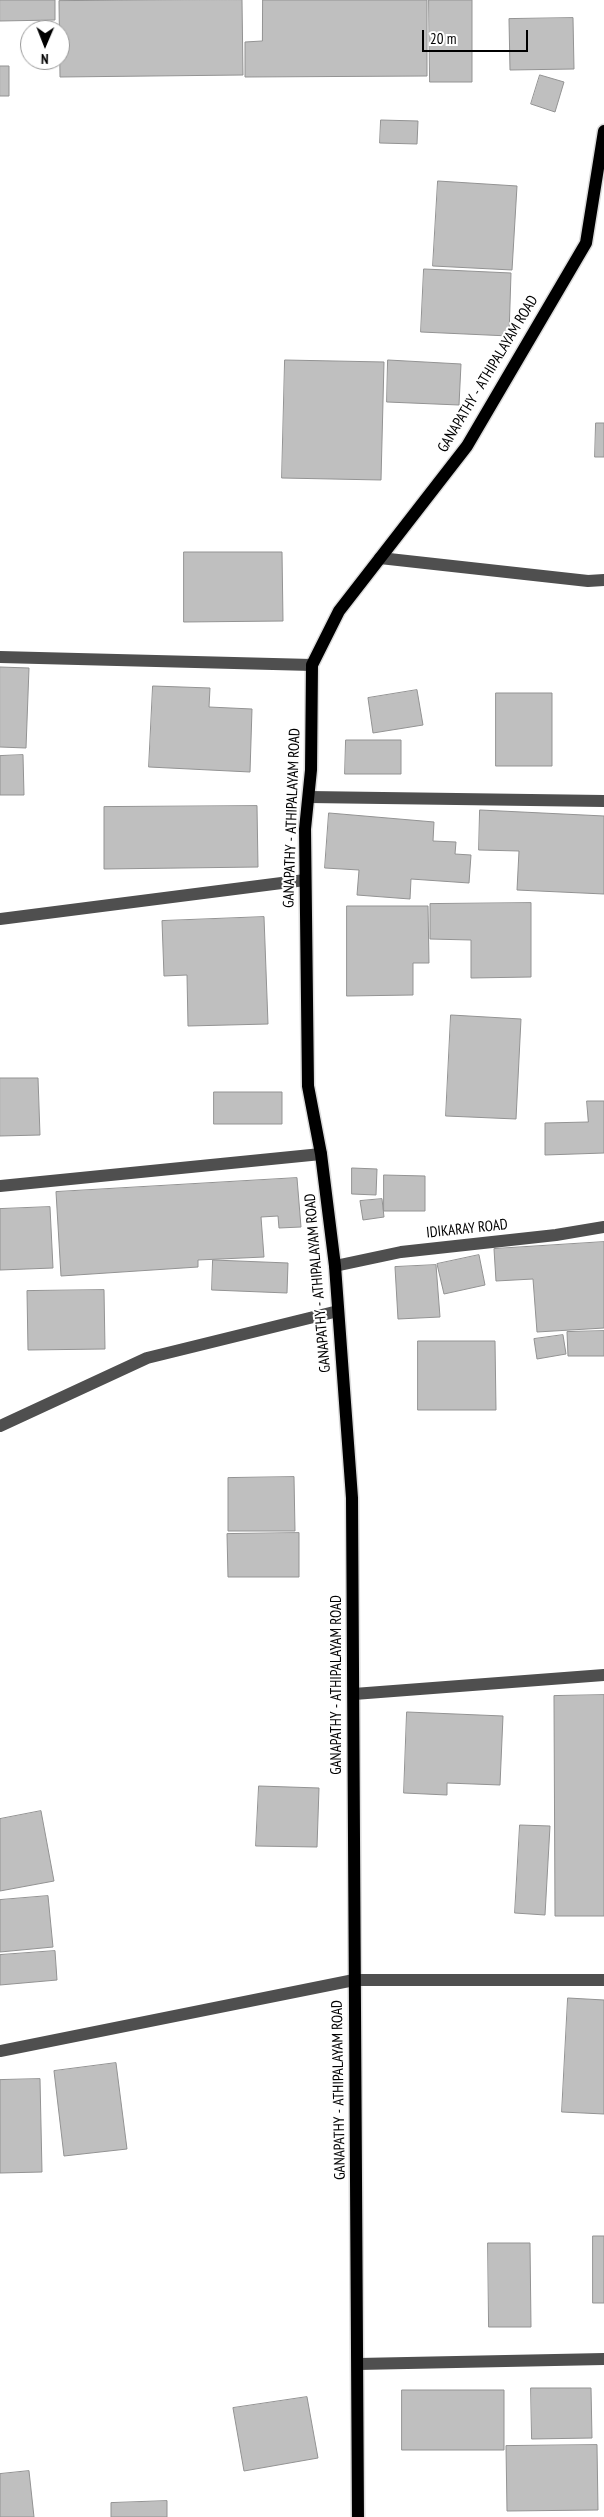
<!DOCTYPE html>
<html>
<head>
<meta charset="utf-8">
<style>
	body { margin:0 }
	#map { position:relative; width:604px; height:2517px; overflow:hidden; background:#fff; font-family:"PT Sans Narrow",sans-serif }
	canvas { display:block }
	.north { position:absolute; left:20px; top:20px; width:50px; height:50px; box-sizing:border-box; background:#fff; border:1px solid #999; border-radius:50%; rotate:181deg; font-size:14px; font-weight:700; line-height:20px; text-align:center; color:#000 }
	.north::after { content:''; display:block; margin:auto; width:18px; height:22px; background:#000; clip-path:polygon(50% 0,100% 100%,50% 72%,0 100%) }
	.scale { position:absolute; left:422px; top:30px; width:106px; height:22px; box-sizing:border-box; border:2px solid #000; border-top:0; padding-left:6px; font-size:15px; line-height:18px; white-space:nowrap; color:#000; -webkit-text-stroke:4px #fff; paint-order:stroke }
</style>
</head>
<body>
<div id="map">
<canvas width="604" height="2517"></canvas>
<div class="north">N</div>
<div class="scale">20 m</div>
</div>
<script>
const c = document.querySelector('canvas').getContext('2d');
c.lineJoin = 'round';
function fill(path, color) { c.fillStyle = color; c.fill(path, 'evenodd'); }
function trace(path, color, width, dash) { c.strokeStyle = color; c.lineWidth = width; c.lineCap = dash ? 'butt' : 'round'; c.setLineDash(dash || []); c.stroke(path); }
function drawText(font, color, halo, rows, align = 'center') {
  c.font = font + ' "PT Sans Narrow",sans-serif'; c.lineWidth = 4; c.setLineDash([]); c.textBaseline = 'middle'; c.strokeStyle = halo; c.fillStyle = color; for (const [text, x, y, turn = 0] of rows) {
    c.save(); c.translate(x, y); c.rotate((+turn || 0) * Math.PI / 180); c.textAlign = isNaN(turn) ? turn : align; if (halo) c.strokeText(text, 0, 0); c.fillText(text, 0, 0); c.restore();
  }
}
const building = new Path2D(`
	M0,0H55V20L0,21Z
	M242,0L243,75L60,77L59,1Z
	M263,0H427V76L245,77V42L262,41Z
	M429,0H472V82H430Z
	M573,18L574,69L510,70L509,19Z
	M0,66H9V96H0Z
	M540,75L564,82L555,112L531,104Z
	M381,120L418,121L417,144L380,143Z
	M438,181L517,186L512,270L433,266Z
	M424,269L511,273L509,336L421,332Z
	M285,360L384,362L381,480L282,478Z
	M388,360L461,364L459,405L387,402Z
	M596,423H604V457H595Z
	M184,552H282L283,621L184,622Z
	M0,667L29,668L26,748L0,747Z
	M153,686L210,688L209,707L252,709L250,772L149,767Z
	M417,690L423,725L373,733L368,698Z
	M496,693H552V766H496Z
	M346,740H401V774H345Z
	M23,755L24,795H0V756Z
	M257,806L258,867L104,869V807Z
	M480,810L604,816V894L517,890L519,851L479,850Z
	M329,813L434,822L433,841L456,842L455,854L471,855L469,883L411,879L410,899L357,895L359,870L325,868Z
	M531,903V977L471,978V940L430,939V904Z
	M347,906H428L429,963H413V995L347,996Z
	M264,917L268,1024L188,1026L187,975L164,976L162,921Z
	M451,1015L521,1019L516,1119L446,1116Z
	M0,1078H38L40,1135L0,1136Z
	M214,1092H282V1124H214Z
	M587,1101H604V1153L545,1155V1123L588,1122Z
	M352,1168L377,1169L376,1195L352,1194Z
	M384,1175L425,1176V1211H384Z
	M297,1178L301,1227L279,1228L278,1216L261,1217L264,1257L198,1260V1267L61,1276L56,1192Z
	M382,1199L384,1217L363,1220L360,1201Z
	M50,1207L53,1268L0,1270V1209Z
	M604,1242V1328L537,1332L533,1279L496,1281L494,1249Z
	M479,1255L485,1285L444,1294L437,1264Z
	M213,1260L288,1263L287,1293L212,1290Z
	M436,1265L440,1317L398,1319L395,1267Z
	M104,1290L105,1349L28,1350L27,1291Z
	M604,1331V1356H568L567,1332Z
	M563,1335L566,1354L537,1359L534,1339Z
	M418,1341H495L496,1410H418Z
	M294,1477L295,1531H228V1478Z
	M299,1533V1577H228L227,1534Z
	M604,1695V1916H555L554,1696Z
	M407,1712L503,1716L500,1785L447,1783V1795L404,1793Z
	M259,1786L319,1788L317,1847L256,1846Z
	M41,1811L54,1881L0,1891V1819Z
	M520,1825L550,1826L545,1915L515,1913Z
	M48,1896L53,1947L0,1952V1900Z
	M55,1951L57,1980L0,1985V1955Z
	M568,1998L604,2000V2114L562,2112Z
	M116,2063L127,2149L64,2156L54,2071Z
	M40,2079L42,2172L0,2173V2080Z
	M593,2236H604V2303H593Z
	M488,2243H530L531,2327H489Z
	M531,2388H591L592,2438L532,2439Z
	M402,2390H504V2450H402Z
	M307,2397L318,2458L244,2471L233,2408Z
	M597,2445L598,2510L507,2511L506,2446Z
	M29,2471L34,2517H0V2474Z
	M167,2501V2517H111V2503Z`);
fill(building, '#bfbfbf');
trace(building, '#939393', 1);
const major = new Path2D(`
	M358,2517L352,1498L335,1266L321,1154L308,1086L305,829L311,770L312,665L339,611L467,446L586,243L604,131`);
trace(major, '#dbdbdb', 15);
trace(new Path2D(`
	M380,558L588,581L604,580
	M0,657L312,665
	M309,797L604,801
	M0,919L305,880
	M0,1186L321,1154
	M335,1266L401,1252L556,1235L604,1227
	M0,1426L147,1358L338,1311
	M354,1694L604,1675
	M0,2051L354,1980H604
	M358,2364L604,2359`), '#4f4f4f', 12);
trace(major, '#000', 12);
drawText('15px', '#000', '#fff', [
	["GANAPATHY - ATHIPALAYAM ROAD",488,374,-59],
	["GANAPATHY - ATHIPALAYAM ROAD",292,818,-88],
	["IDIKARAY ROAD",467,1229,-6],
	["GANAPATHY - ATHIPALAYAM ROAD",318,1283,-95],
	["GANAPATHY - ATHIPALAYAM ROAD",337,1685,-90],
	["GANAPATHY - ATHIPALAYAM ROAD",339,2090,-91]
]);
</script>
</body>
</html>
